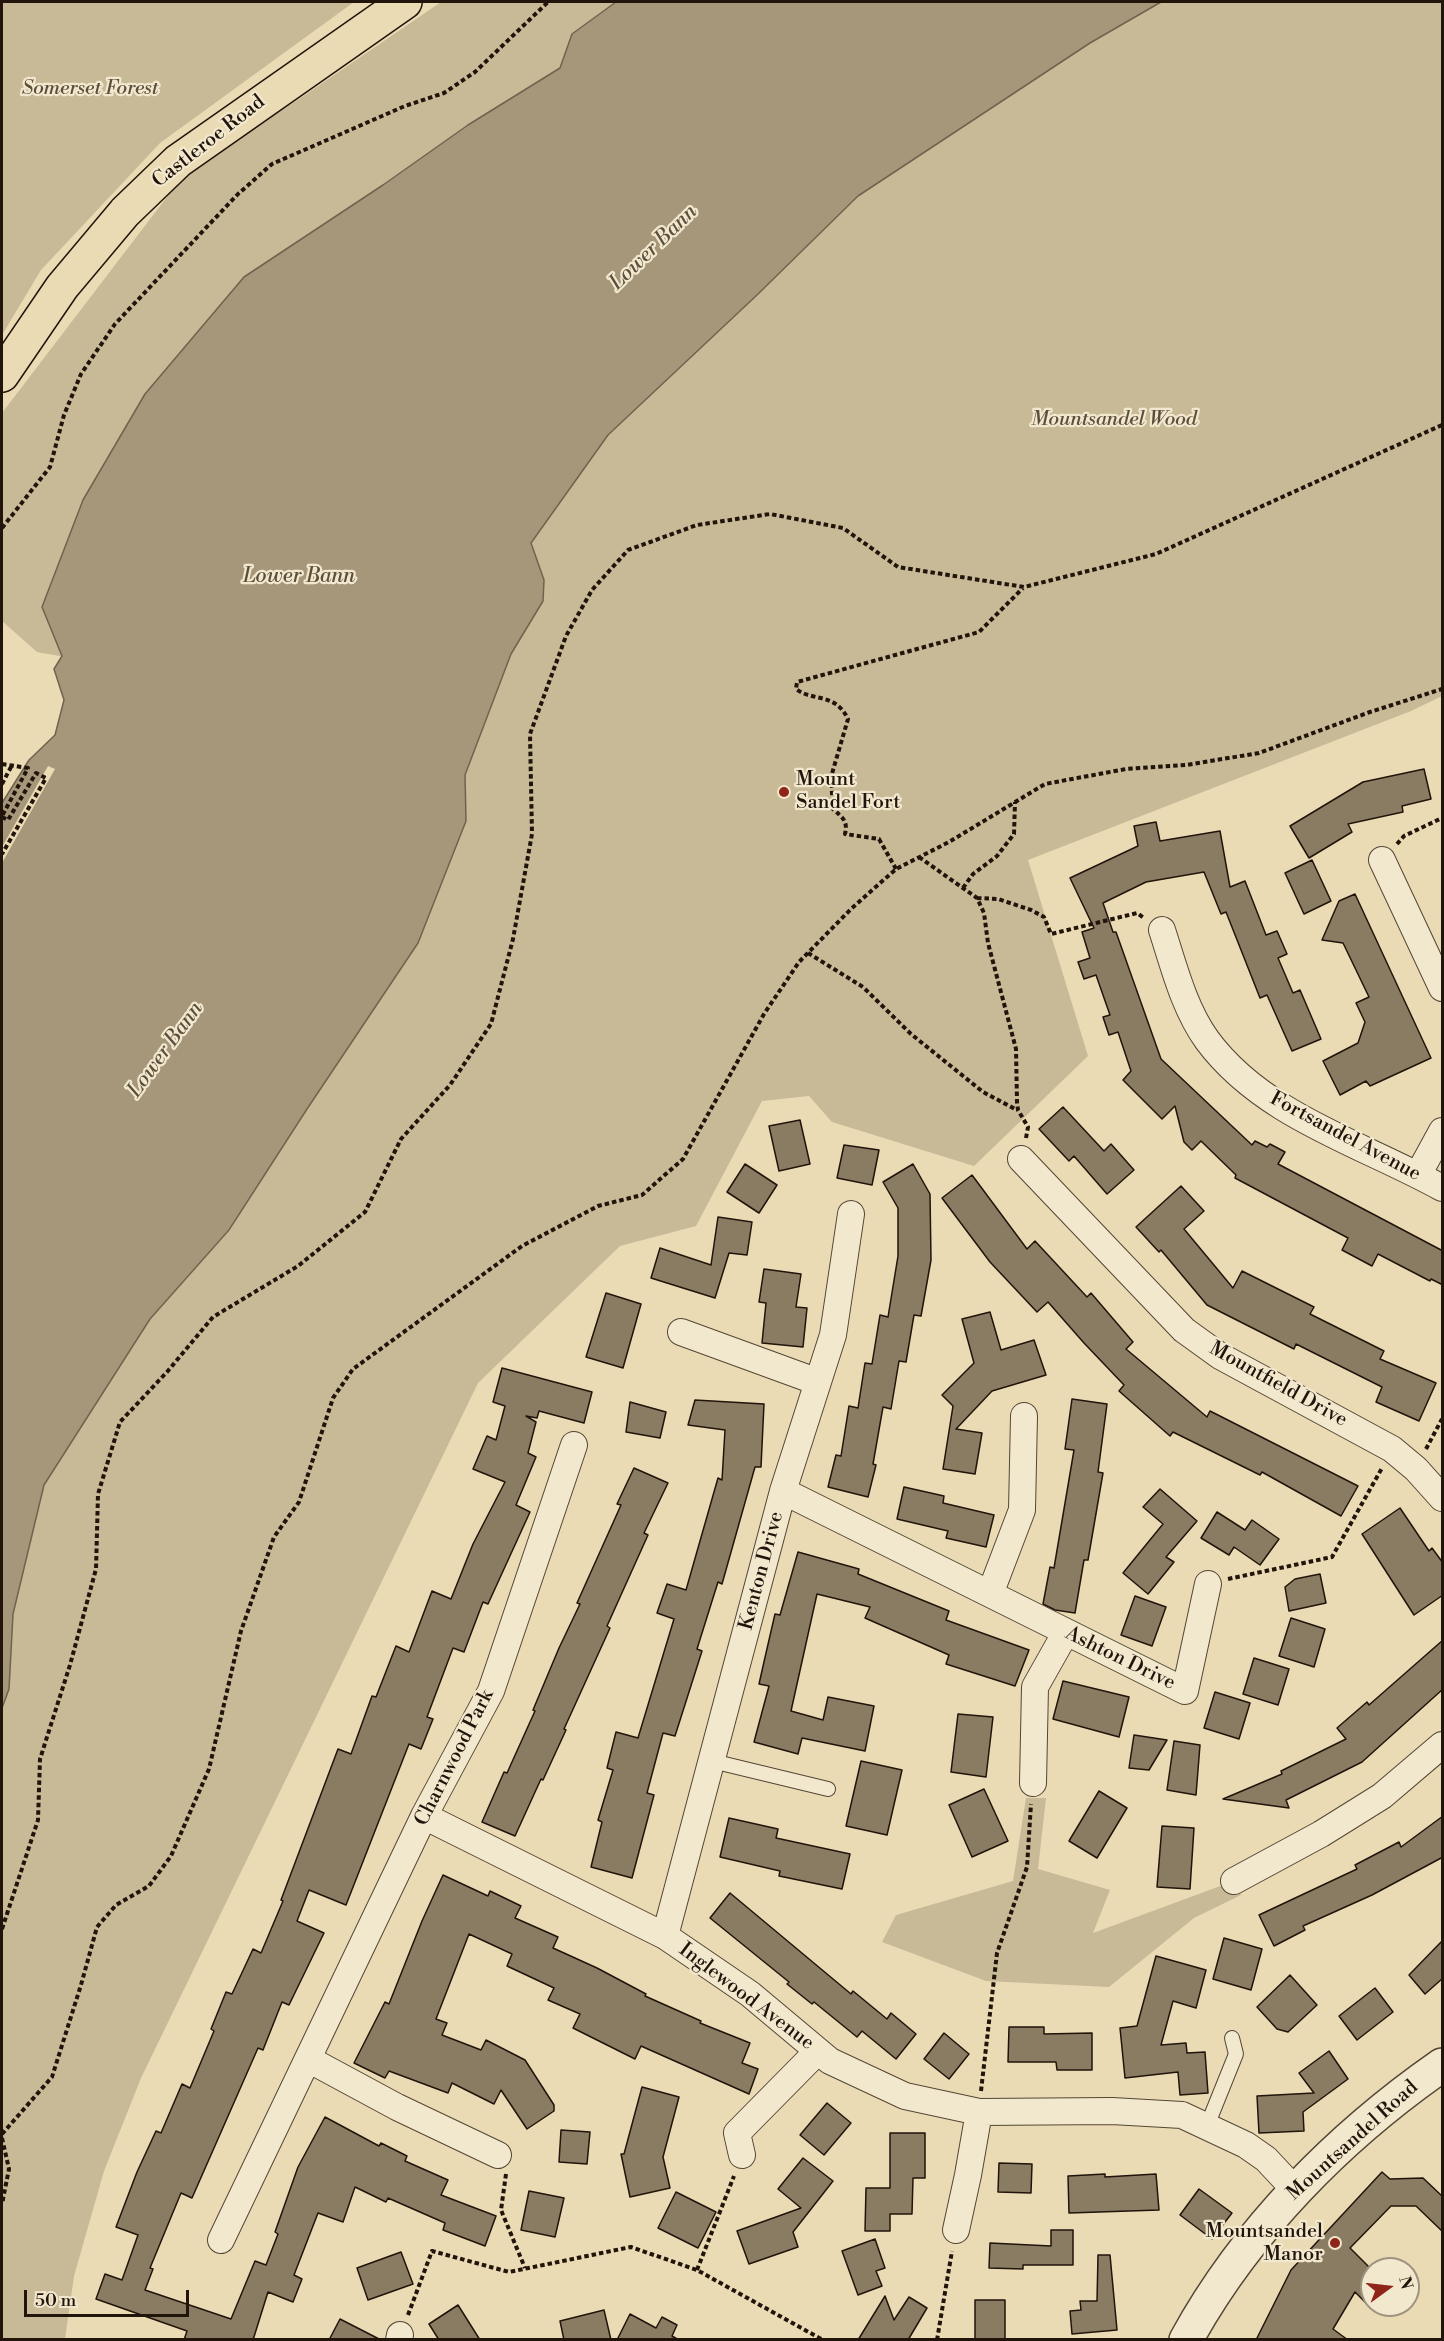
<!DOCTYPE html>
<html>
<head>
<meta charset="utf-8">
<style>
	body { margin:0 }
	#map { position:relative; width:1444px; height:2341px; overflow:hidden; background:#ebdbb4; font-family:"Libre Bodoni",serif }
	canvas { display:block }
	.frame { position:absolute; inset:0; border:3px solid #20140b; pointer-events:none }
	.north { position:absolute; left:1360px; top:2257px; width:60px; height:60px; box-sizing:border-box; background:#f2e8ce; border:2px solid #9e9380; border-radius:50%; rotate:75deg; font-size:16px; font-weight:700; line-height:24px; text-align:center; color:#20140b }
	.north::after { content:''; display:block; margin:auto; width:21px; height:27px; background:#8f2418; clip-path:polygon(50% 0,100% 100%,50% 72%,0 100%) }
	.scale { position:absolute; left:24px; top:2290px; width:165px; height:27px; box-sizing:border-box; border:3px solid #20140b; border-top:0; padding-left:8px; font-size:18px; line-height:21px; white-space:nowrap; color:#20140b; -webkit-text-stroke:4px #f2e8ce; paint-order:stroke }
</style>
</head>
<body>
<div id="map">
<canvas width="1444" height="2341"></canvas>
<div class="frame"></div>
<div class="north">N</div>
<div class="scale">50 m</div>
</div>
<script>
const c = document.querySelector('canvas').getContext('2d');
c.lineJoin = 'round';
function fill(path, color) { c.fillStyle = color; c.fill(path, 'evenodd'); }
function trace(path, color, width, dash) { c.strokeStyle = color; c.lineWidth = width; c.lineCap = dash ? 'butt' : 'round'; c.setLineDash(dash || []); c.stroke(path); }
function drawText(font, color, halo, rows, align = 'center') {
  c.font = font + ' "Libre Bodoni",serif'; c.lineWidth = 4.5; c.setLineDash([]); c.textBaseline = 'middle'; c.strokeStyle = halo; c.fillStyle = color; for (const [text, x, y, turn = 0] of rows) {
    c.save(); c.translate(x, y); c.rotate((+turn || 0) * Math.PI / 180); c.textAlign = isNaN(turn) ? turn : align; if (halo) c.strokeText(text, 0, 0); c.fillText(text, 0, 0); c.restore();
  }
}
fill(new Path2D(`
	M2,2H354L160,143L41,270L2,335Z
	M441,2H616L572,34L560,68L468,125L375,191L244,277L88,661L37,652L2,621V413L186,172L299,99Z
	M1161,2H1442V696L1411,711L1028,860L1088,1056L974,1166L832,1122L809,1096L762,1101L696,1226L620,1246L478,1383L141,2078L104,2171L74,2276L65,2339H2V1708L9,1689L13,1614L44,1485L150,1319L230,1230L307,1109L466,821L465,775L511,654L543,601L544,579L531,543L611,430L757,295L858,196L1090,43Z
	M1026,1798H1046L1038,1869L1110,1890L1093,1933L1234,1881L1241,1895L1194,1918L1109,1987L986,1981L882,1942L896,1915L1013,1881Z`), '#c8b997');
const water = new Path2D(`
	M616,2H1161L1090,43L858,196L757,295L608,435L531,543L544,580L543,601L511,654L465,775L466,821L418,943L307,1109L229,1230L150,1319L44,1485L13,1614L9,1689L2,1708V803L29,760L55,735L64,700L54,669L62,656L42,607L83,500L145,394L244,277L383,185L468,125L560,68L572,34Z`);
fill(water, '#a6977b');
trace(water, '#70634e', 1.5);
fill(new Path2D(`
	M48,766L55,769L2,863V847Z`), '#ebdbb4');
const building = new Path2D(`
	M1424,769L1431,799L1402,806L1403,812L1348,824L1352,832L1309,858L1290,826L1363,782Z
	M1156,822L1160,841L1220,831L1230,887L1245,881L1266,935L1277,931L1287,954L1278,958L1293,993L1300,990L1321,1039L1292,1051L1267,995L1260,998L1226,912L1221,914L1204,872L1146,882L1103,903L1113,932H1116L1161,1059L1252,1145L1255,1141L1267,1147L1270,1144L1285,1152L1278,1164L1443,1251V1285L1431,1279L1430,1281L1378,1254L1372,1266L1342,1250L1348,1238L1235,1178L1236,1175L1201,1141L1192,1150L1184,1142L1175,1106L1162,1119L1123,1080L1131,1071L1118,1032L1109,1035L1103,1017L1110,1015L1096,975L1084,979L1078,962L1090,958L1082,932L1094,928L1070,878L1138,846L1134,826Z
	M1312,860L1331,901L1304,914L1285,873Z
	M1355,894L1431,1058L1370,1086L1366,1081L1340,1095L1323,1061L1358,1043L1365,1022L1356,1003L1369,997L1343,943L1322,940L1339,901Z
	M1063,1107L1104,1151L1111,1144L1134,1170L1107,1194L1074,1156L1069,1161L1039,1129Z
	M800,1120L810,1164L779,1171L769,1126Z
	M844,1145L879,1150L872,1185L837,1178Z
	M745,1164L777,1185L759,1213L727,1192Z
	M913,1164L930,1194L931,1260L921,1316L914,1315L906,1362L899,1361L891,1409L883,1407L873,1464L876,1465L868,1497L828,1487L836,1455L841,1456L849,1406L858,1408L865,1363L872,1364L880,1315L888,1317L898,1256V1208L883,1182Z
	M972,1175L1027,1249L1035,1241L1087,1297L1091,1293L1133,1342L1126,1349L1207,1417L1210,1411L1358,1486L1341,1516L1262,1472L1260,1475L1173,1432L1170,1436L1119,1391L1124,1385L1084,1343L1048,1302L1037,1312L990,1262L942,1198Z
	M1181,1186L1204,1211L1184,1229L1233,1288L1242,1271L1314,1307L1310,1314L1384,1351L1380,1359L1436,1383L1419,1421L1376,1402L1382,1387L1296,1344L1294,1349L1207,1305L1161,1250L1159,1252L1136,1227Z
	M718,1217L752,1222L747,1255L729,1253L715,1298L651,1278L660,1248L711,1265Z
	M764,1269L801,1274L796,1307L807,1308L803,1347L762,1343L766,1303L759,1302Z
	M606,1293L641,1304L623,1368L586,1357Z
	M990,1312L1001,1350L1034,1340L1046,1375L992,1391L956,1429L982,1433L975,1474L943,1469L953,1406L942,1395L974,1363L962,1319Z
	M502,1368L592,1392L584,1423L539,1411L537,1418L526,1416L536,1422L528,1453L536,1457L516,1505L530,1512L488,1604L483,1602L464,1652L453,1648L427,1717L433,1719L421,1749L409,1744L346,1905L309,1890L297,1921L324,1933L289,2005L282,2002L263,2050L258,2048L192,2198L181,2193L150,2268L153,2269L145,2290L231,2319L255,2261L266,2265L278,2234L275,2232L298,2167L325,2117L379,2146L381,2143L407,2156L405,2161L448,2180L441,2195L496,2216L485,2246L443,2230L445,2223L388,2198L386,2202L355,2187L343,2222L318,2213L294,2275L302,2279L293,2302L268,2292L253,2340H184L187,2331L96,2299L105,2274L122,2280L138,2235L116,2227L137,2172L156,2131L161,2133L182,2084L190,2088L214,2031L211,2029L226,1992L232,1994L253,1949L261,1953L283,1901L281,1900L338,1749L351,1754L372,1696L376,1697L396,1646L409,1652L432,1591L451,1599L473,1544L505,1482L473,1469L487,1436L496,1440L505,1406L493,1402Z
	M1072,1399L1107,1404L1098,1472L1103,1473L1088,1560H1084L1075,1613L1055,1610L1043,1604L1050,1567L1054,1568L1074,1450L1065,1449Z
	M695,1400L764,1404L761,1467H755L722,1584L718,1582L697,1649L702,1651L675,1736L663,1733L647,1793L654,1795L632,1878L591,1867L602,1822L598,1820L613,1770L607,1768L616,1732L638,1738L674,1619L657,1613L667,1584L686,1590L718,1478L722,1480L725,1430L688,1425Z
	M630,1402L666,1412L660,1438L626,1432Z
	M634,1468L668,1483L644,1533L648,1535L607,1626L610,1628L564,1729L566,1730L543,1780L541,1779L515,1836L482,1822L504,1772L507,1773L535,1711L533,1710L559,1648L580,1604L577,1603L621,1505L617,1504Z
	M904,1487L944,1496L943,1503L994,1515L986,1547L946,1538L948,1531L897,1519Z
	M1160,1489L1197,1521L1166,1557L1174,1562L1148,1594L1123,1573L1163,1524L1143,1507Z
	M1400,1508L1429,1551L1432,1548L1443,1563V1595L1414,1615L1362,1534Z
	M1217,1512L1245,1530L1252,1520L1279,1539L1260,1565L1234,1547L1229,1555L1201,1538Z
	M798,1552L859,1569L858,1574L949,1611L946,1620L1029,1650L1015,1686L946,1664L949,1655L865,1618L870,1607L817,1594L791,1711L823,1720L828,1697L874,1706L865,1751L802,1738L798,1754L754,1742L769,1686L759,1684L766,1653L775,1614L780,1615Z
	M1320,1574L1326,1603L1289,1611L1285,1587L1295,1579Z
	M1135,1596L1166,1607L1152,1646L1121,1635Z
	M1291,1618L1325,1629L1314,1667L1279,1656Z
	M1443,1640V1689L1362,1762L1286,1800L1289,1808L1223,1799L1282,1774L1281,1771L1346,1739L1337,1728L1367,1702L1369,1705Z
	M1254,1658L1289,1669L1278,1705L1243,1694Z
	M1063,1681L1129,1697L1119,1737L1053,1719Z
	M1215,1692L1250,1703L1239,1739L1204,1728Z
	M958,1714L993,1717L986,1777L951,1772Z
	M1134,1735L1167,1740L1149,1770L1129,1768Z
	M1174,1741L1200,1745L1196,1795L1167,1790Z
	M861,1761L902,1770L887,1835L846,1826Z
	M984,1789L1008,1841L972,1857L949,1805Z
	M1099,1791L1127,1808L1097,1858L1069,1841Z
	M1443,1816V1857L1372,1895L1303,1926L1305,1930L1274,1946L1259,1915L1357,1869L1355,1865L1399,1842L1401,1847Z
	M729,1818L778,1829L776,1838L850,1854L842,1889L779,1876L780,1871L720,1857Z
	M1162,1826L1194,1828L1190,1889L1157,1887Z
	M443,1875L488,1896L490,1891L521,1906L515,1918L558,1937L553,1948L597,1968L646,1994L645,1996L701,2021L700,2023L750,2043L742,2063L758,2069L749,2094L641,2046L635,2059L573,2028L580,2014L548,2000L554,1988L507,1966L512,1954L469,1934L436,2019L447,2023L442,2035L481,2050L486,2040L525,2060L554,2105V2111L527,2129L501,2090L494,2104L452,2083L448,2093L389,2071L385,2078L354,2063L385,2002L389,2004L422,1921Z
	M730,1893L851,1994L853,1991L887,2019L891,2013L916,2034L896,2059L862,2031L857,2037L814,2002L812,2004L787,1984L789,1982L710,1918Z
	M1224,1938L1262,1949L1251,1990L1213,1979Z
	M1443,1940V1978L1425,1994L1409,1975Z
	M1156,1956L1206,1970L1196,2008L1173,2001L1161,2045L1186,2043L1187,2053L1205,2052L1208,2093L1180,2095L1178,2072L1125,2078L1120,2028L1137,2026Z
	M1290,1975L1317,2005L1288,2032L1277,2029L1257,2007Z
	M1375,1988L1393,2012L1357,2040L1339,2016Z
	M1009,2027H1044V2034L1092,2033V2070H1057L1056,2062H1008Z
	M944,2033L969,2054L949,2079L924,2059Z
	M1329,2051L1348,2079L1303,2112L1304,2131L1259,2133L1257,2096L1314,2093L1299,2073Z
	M642,2087L679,2097L663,2157L670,2188L630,2197L621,2154H624Z
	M827,2103L851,2123L824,2155L800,2135Z
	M561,2130L590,2132L587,2164L559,2162Z
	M890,2133H925V2178H913L912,2214H890V2231H865L866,2188H890Z
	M803,2158L833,2181L793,2232L798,2247L749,2264L737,2231L801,2208L778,2189Z
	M999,2163L1032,2164L1031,2193L998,2192Z
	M1382,2172L1390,2179L1423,2178L1443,2197V2232L1416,2206H1391L1350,2248L1372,2270V2309L1355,2292L1333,2329L1348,2340H1256L1291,2270Z
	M1105,2174V2177L1156,2174L1159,2210L1069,2213L1068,2176Z
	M1199,2189L1232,2213L1212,2239L1180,2215Z
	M529,2191L564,2198L555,2237L521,2230Z
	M676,2192L716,2212L698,2248L658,2228Z
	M1051,2230H1073V2265H1023V2269L989,2268L990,2243L1051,2246Z
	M875,2239L885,2268L876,2271L882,2286L858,2295L842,2251Z
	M401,2252L413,2284L368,2300L357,2268Z
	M1098,2255H1110L1117,2330L1072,2334L1070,2311L1081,2310L1080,2301H1097Z
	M885,2296L894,2320L909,2297L927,2308L908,2340H858Z
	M975,2300H1005V2340H975Z
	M458,2305L480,2340H439L429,2324Z
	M604,2310L611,2340H564L560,2321Z
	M630,2314L656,2328L662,2317L677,2325L672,2336L679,2340H617Z
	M340,2319L381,2340H329Z`);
fill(building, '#8a7b63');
trace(building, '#20140b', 1.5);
const service = new Path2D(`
	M712,1761L828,1789
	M1207,2126L1236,2054L1232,2038`);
const minor = new Path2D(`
	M1382,860L1442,988
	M1162,930C1174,967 1184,1008 1207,1040C1263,1116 1363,1144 1442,1188
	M1021,1159L1184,1330L1220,1356L1392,1449L1416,1469L1442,1498
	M1418,1175L1442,1131
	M681,1332L818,1382
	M783,1491L1185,1691L1208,1584
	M990,1594L1022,1510L1024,1416
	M1033,1783L1035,1687L1066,1632
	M424,1816L665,1936L750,1994L830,2061L905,2096L979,2112L1112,2111L1182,2115L1246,2145L1266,2159L1295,2190
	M1234,1881L1321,1834L1382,1796L1442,1745
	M665,1936L783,1491L833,1335L851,1214
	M308,2059L397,2107L498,2155
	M742,2155L737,2133L817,2052
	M956,2230L968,2175L979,2112
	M221,2240L424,1816L491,1691L574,1445
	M399,2340L400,2335`);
const tertiary = new Path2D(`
	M1186,2340C1246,2230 1340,2136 1442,2065`);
const primary = new Path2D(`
	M2,375L62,287L125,212L178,161L405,2`);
trace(service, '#534635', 16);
trace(minor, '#534635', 28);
trace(tertiary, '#534635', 36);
trace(primary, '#20140b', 36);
trace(new Path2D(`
	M2,528L50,467L64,415L81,374L115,324L238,194L272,164L405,106L444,93L475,72L548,2
	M2,764L28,768L2,816
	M2,784L12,765
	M2,817L8,820L36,773L46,778L2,854
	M1397,844L1404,836L1442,818
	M919,857L977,898L984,913L988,943L1016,1049L1017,1102L1018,1110L1028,1127L1026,1138
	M896,869L879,839L845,834C848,821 843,818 833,809L831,777L848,719C835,692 813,702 796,689L797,682L979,632L1023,588
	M963,888L973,874L997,856L1014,834L1015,802
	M977,898L998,899L1031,910L1044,917L1051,934L1137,913L1144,918
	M808,953L863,987L911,1034L983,1092L1017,1110
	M1426,1449L1442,1419
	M1228,1579L1332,1557L1382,1468
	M2,1929L38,1820L40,1759L70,1665L96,1569L98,1494L120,1422L167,1372L213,1317L298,1266L365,1212L401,1139L450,1085L491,1024L513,939L532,834L530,734L566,636L592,590L628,550L697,525L770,514L843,528L898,567L1024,587L1156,554L1442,425
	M981,2091L997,1953L1027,1867L1031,1804
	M2,2134L52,2077L81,1985L97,1927L116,1905L149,1886L171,1856L209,1769L241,1631L274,1537L299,1502L333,1398L353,1369L522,1246L598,1206L642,1195L683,1159L764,1014L799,962L851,909L896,869L949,842L1045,784L1126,769L1186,765L1259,753L1370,712L1442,689
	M2,2138L9,2169L2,2204
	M506,2174L501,2210L525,2268
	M697,2270L734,2176
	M408,2315L432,2251L509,2272L631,2247L697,2270L823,2340
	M937,2340L952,2251`), '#20140b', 4, [4.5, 3]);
trace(service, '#f2e8ce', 14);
trace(minor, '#f2e8ce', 26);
trace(tertiary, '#f2e8ce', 33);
trace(primary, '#ebdbb4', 33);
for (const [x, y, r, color] of [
	[784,792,6,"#8f2418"],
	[1335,2243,6,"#8f2418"]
]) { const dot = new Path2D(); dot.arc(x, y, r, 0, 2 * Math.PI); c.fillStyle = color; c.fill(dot); trace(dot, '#f2e8ce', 2); }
drawText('italic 20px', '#5b4e3c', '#f2e8ce', [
	["Somerset Forest",90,89],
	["Mountsandel Wood",1114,420]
]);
drawText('20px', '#20140b', '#f2e8ce', [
	["Castleroe Road",209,142,-38],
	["Fortsandel Avenue",1345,1137,28],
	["Mountfield Drive",1278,1385,29],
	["Kenton Drive",762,1571,-75],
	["Ashton Drive",1120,1659,26],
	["Charnwood Park",455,1758,-63],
	["Inglewood Avenue",746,1997,37],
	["Mountsandel Road",1353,2141,-42]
]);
drawText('20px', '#20140b', '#f2e8ce', [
	["Mount",796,780],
	["Sandel Fort",796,803],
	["Mountsandel",1323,2232,"right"],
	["Manor",1323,2255,"right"]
], 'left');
drawText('italic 21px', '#5c4f3d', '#f2e8ce', [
	["Lower Bann",654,248,-44],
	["Lower Bann",299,577],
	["Lower Bann",166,1050,-54]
]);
</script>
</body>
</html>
